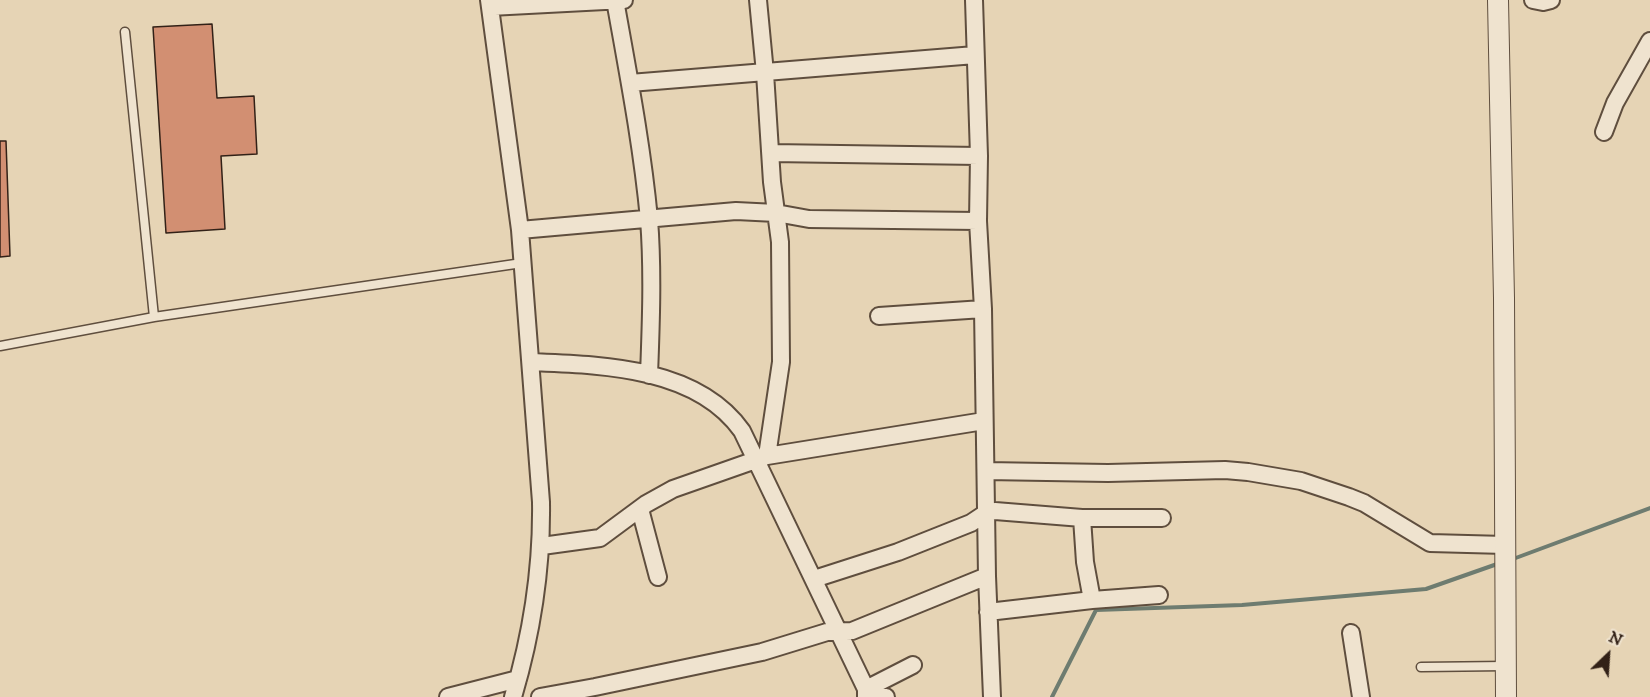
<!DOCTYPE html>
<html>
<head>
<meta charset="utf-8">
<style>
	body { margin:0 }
	#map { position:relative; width:1650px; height:697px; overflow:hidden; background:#e6d4b5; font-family:"IM FELL DW Pica",serif }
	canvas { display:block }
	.north { position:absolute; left:1578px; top:625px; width:60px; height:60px; -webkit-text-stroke:4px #efe3cf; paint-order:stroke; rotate:25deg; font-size:16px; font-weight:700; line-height:24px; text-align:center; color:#322117 }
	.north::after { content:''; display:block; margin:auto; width:21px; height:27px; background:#322117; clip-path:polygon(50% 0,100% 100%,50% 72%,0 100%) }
</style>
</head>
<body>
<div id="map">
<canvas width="1650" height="697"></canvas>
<div class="north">N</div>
</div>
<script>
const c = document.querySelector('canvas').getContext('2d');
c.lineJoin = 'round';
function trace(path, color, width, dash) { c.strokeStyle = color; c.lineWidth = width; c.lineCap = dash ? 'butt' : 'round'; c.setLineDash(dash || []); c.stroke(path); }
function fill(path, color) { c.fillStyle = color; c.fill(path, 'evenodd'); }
trace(new Path2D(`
	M1513,559L1650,508
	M1052,697L1096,610L1242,605L1426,589L1500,563`), '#6e7c70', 4);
const building = new Path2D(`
	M212,24L217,98L254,96L257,154L221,156L225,229L166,233L153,27Z
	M0,141H6L10,256L0,257Z`);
fill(building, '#d28f72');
trace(building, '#322117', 1.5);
const service = new Path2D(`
	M125,32L154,317
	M0,346L154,317L522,263
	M1421,667L1505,666`);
const minor = new Path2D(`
	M489,0L520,230L541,502C542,569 532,633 513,697
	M615,0C628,73 642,145 649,219C653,270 651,323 649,375
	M758,0L765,73L772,182L780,242L781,362L767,456
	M974,0L979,156L978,221L983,309L987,576L992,697
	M1533,0L1543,2L1551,0
	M490,7L624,0
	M630,83L975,55
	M1604,132L1615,103L1650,41
	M771,153L979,156
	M520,230L736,211L776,213L809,219L978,221
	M879,316L983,309
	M531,362C602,365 697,367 742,431L866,689V697
	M986,471L1108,473L1225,470L1248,472L1301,481L1349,497L1364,503L1430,543L1505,545
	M640,509L658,577
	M1082,518L1085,562L1092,600
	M542,546L600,538L646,504L673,489L767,456L984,421
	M814,579L898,552L971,523L986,513L995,511L1082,518H1162
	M988,612L1092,600L1159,595
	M1351,633L1361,697
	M866,689L913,665
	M867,696L886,697
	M448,697L518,679
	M540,697L595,687L762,652L827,632L852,631L987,576`);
const tertiary = new Path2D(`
	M1498,0L1504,298L1506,697`);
trace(service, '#5f4e3e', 11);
trace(minor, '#5f4e3e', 20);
trace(tertiary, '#5f4e3e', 22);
trace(service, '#efe3cf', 8);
trace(minor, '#efe3cf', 16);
trace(tertiary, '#efe3cf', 20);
</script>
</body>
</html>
